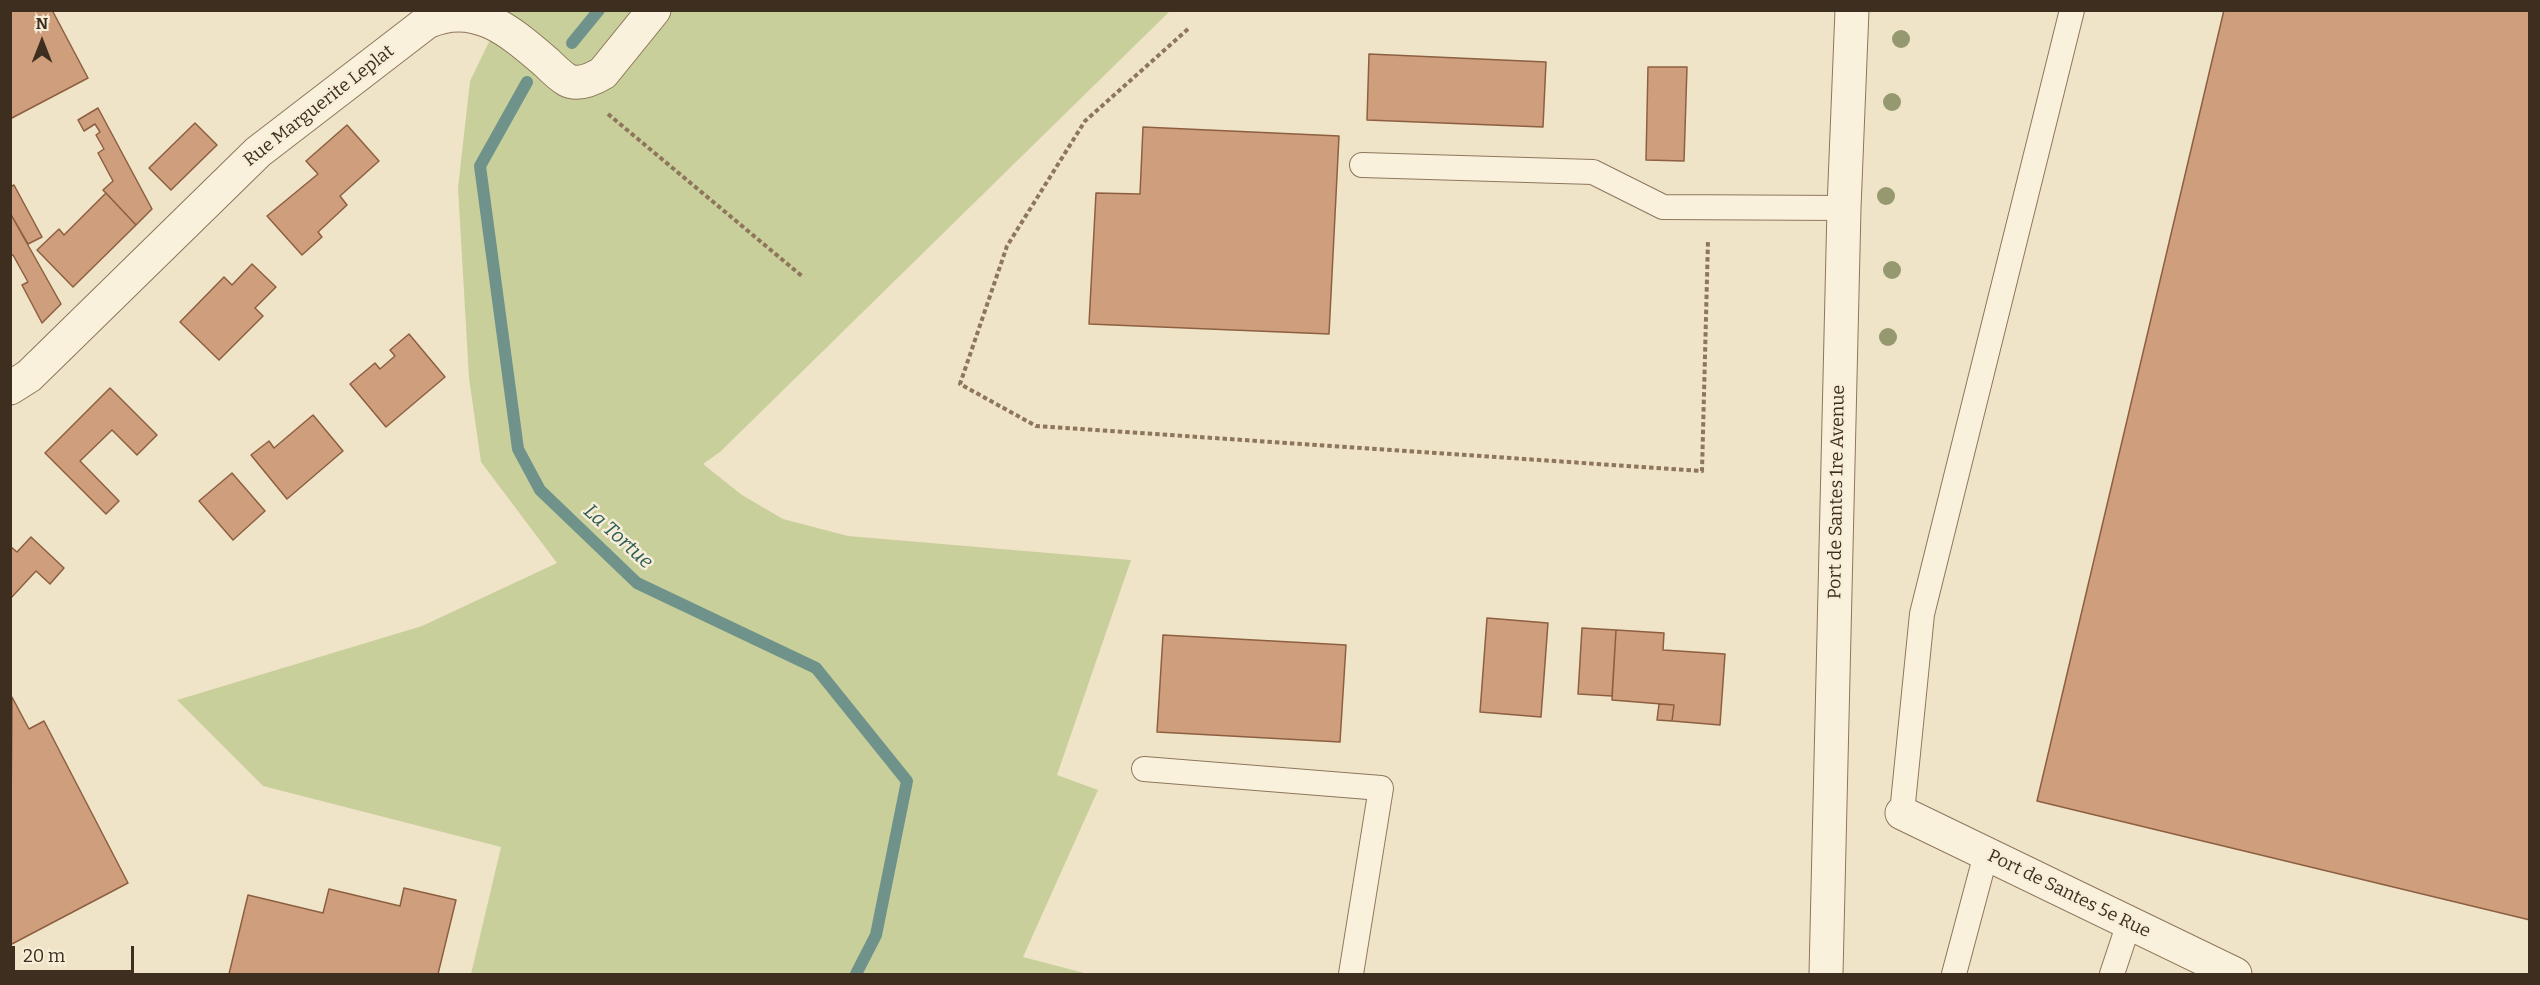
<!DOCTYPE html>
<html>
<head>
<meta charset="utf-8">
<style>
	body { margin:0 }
	#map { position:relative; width:2540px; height:985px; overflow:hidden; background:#f0e4c8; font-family:Bitter,serif }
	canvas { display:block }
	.frame { position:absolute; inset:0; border:12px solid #3d2e20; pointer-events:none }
	.north { position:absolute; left:12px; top:12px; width:60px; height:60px; -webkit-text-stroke:4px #f7eed8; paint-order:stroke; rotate:0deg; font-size:16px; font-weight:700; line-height:24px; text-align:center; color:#3d2e20 }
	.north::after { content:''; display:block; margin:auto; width:21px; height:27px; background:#3d2e20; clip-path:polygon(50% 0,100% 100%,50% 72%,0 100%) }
	.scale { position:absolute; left:12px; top:946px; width:122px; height:27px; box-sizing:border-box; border:3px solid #3d2e20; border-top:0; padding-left:8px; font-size:18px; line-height:21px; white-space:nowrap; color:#3d2e20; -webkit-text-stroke:4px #f7eed8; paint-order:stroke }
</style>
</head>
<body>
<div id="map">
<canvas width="2540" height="985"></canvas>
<div class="frame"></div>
<div class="north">N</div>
<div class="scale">20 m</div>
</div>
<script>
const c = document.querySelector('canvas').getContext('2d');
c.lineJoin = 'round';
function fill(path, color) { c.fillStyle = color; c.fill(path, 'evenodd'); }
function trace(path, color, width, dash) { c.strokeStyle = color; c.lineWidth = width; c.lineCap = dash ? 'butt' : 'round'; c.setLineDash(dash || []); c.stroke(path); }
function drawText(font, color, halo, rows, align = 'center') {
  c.font = font + ' Bitter,serif'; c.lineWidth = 5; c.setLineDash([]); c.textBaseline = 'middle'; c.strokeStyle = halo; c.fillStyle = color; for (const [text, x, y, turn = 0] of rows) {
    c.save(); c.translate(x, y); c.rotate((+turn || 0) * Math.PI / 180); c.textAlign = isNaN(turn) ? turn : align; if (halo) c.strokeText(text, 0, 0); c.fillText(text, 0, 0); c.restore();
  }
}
fill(new Path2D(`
	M504,11H1170L720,452L703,464L742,495L783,519L848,536L1131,560L1057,775L1098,790L1023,957L1088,974H471L501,847L263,786L177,700L422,626L557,563L481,462L469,378L458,188L470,81Z`), '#c9cf9b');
trace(new Path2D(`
	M572,43L599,10
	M527,82L480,166L518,449L540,490L637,583L816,668L907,781L876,935L856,974`), '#6f938a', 12);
const building = new Path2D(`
	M10,10H52L88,78L10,119Z
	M2224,10H2530V920L2037,801Z
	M1369,54L1546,62L1543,127L1367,120Z
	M1648,67H1687L1684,161L1646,160Z
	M98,108L152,209L136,225L103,190L113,181L98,153L104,149L96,135L100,132L95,124L84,131L78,120Z
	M195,123L217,145L171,190L149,168Z
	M347,125L379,161L340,196L347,205L318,232L322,237L302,255L267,216L318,174L306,161Z
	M1143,127L1339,136L1329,334L1089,324L1096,193L1140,194Z
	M14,185L42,237L28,244L10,213V187Z
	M106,193L136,225L73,287L37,250L59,229L64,235Z
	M10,213L61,304L42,323L22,285L28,282L13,255L10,256Z
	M252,264L276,287L255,308L263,316L219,360L180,322L224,277L232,285Z
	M409,334L445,377L386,427L350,384L375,363L380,369L395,356L390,350Z
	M110,388L157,435L137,455L112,430L80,461L119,501L106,514L45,453Z
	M313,415L343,451L287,499L251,455L269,441L274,448Z
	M232,473L265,511L233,540L199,501Z
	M31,537L64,568L50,584L36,571L10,599V546L17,552Z
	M1487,618L1548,623L1541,717L1480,712Z
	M1582,628L1616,630L1612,696L1578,694Z
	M1616,630L1664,633L1663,650L1725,654L1720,725L1672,721L1674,705L1612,700Z
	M1163,635L1346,645L1340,742L1157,732Z
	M12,697L29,729L44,721L128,883L10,945Z
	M1659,704L1674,705L1672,721L1657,720Z
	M404,888L456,900L438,974H229L248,895L323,913L329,889L400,906Z`);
fill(building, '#cf9f7d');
trace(building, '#8d5f41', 1.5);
const lane = new Path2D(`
	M1362,165L1593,172L1663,207L1844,208
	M1144,769L1381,788L1351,974
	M1902,813L1922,614L2072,10
	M1954,974L1986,854
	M2112,974L2129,923`);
const street = new Path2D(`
	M10,388L29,376L258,152L427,22C475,0 511,32 546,62C552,68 560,76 567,80C579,86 593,79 603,73L654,10
	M1902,813L2235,974
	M1826,974L1844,208L1852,10`);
trace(lane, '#8d765c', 26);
trace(street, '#8d765c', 35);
trace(new Path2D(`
	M1188,29L1085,121L1007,246L960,384L1036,426L1702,471L1708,240
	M608,114L803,277`), '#8d765c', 4, [4.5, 3]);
trace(lane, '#faf1dc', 24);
trace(street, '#faf1dc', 33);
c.fillStyle = '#96986f';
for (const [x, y] of [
	[1901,39],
	[1892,102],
	[1886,196],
	[1892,270],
	[1888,337]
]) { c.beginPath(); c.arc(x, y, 9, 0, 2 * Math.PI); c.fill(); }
drawText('18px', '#3d2e20', '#f7eed8', [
	["Rue Marguerite Leplat",319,106,-38],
	["Port de Santes 1re Avenue",1837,492,-89],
	["Port de Santes 5e Rue",2069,894,26]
]);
drawText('italic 20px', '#2f5d5a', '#f7eed8', [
	["La Tortue",618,537,42]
]);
</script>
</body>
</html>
